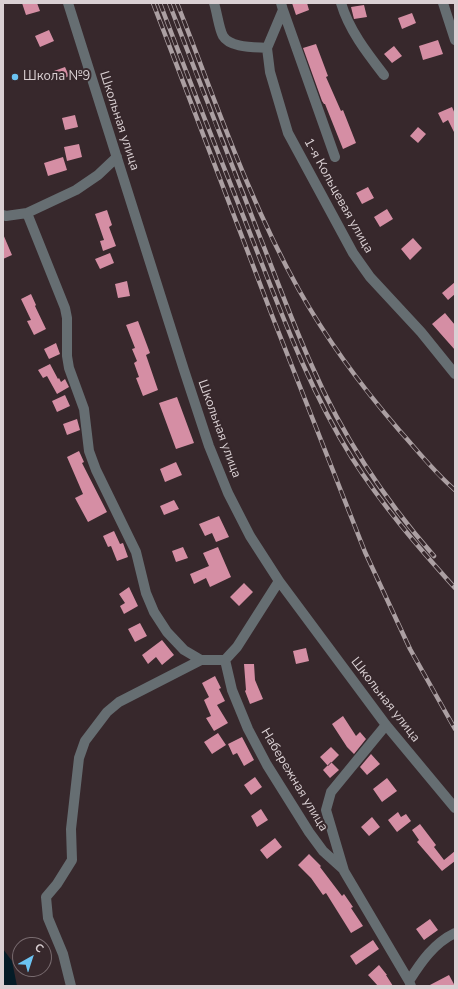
<!DOCTYPE html>
<html>
<head>
<meta charset="utf-8">
<style>
	body { margin:0 }
	#map { position:relative; width:458px; height:989px; overflow:hidden; background:#37282c; font-family:"Nunito Sans",sans-serif }
	canvas { display:block }
	.frame { position:absolute; inset:0; border:4px solid #dad0d3; pointer-events:none }
	.north { position:absolute; left:12px; top:937px; width:40px; height:40px; box-sizing:border-box; background:#37282c; border:1px solid #786b6f; border-radius:50%; rotate:39deg; font-size:11px; font-weight:700; line-height:16px; text-align:center; color:#dad0d3 }
	.north::after { content:''; display:block; margin:auto; width:14px; height:18px; background:#6bc3f2; clip-path:polygon(50% 0,100% 100%,50% 72%,0 100%) }
</style>
</head>
<body>
<div id="map">
<canvas width="458" height="989"></canvas>
<div class="frame"></div>
<div class="north">С</div>
</div>
<script>
const c = document.querySelector('canvas').getContext('2d');
c.lineJoin = 'round';
function fill(path, color) { c.fillStyle = color; c.fill(path, 'evenodd'); }
function trace(path, color, width, dash) { c.strokeStyle = color; c.lineWidth = width; c.lineCap = dash ? 'butt' : 'round'; c.setLineDash(dash || []); c.stroke(path); }
function drawText(font, color, halo, rows, align = 'center') {
  c.font = font + ' "Nunito Sans",sans-serif'; c.lineWidth = 4; c.setLineDash([]); c.textBaseline = 'middle'; c.strokeStyle = halo; c.fillStyle = color; for (const [text, x, y, turn = 0] of rows) {
    c.save(); c.translate(x, y); c.rotate((+turn || 0) * Math.PI / 180); c.textAlign = isNaN(turn) ? turn : align; if (halo) c.strokeText(text, 0, 0); c.fillText(text, 0, 0); c.restore();
  }
}
fill(new Path2D(`
	M3,949L12,961L17,986H3Z`), '#051c27');
fill(new Path2D(`
	M22,3H37L40,11L26,15Z
	M292,3H307L309,10L296,15Z
	M364,5L367,17L354,19L351,7Z
	M412,13L416,23L402,29L398,18Z
	M49,30L54,41L40,47L35,36Z
	M438,40L443,54L423,60L419,46Z
	M316,44L328,76L326,77L341,111L343,110L356,143L343,149L325,104H324L322,101L303,48Z
	M394,46L402,56L392,63L384,54Z
	M65,67L69,76L58,81L54,71Z
	M452,107L455,114V134L448,120L443,123L438,113Z
	M75,115L78,127L65,130L62,118Z
	M418,127L426,134L418,143L410,136Z
	M79,144L82,157L67,161L64,147Z
	M63,157L67,170L48,176L44,163Z
	M368,187L374,198L362,204L356,193Z
	M387,209L393,219L380,227L374,217Z
	M107,210L112,225L109,227L116,246L103,251L100,241L104,240L95,214Z
	M3,234L12,255L3,259Z
	M413,238L422,248L410,260L401,249Z
	M110,253L114,263L100,269L95,259Z
	M127,281L130,296L118,298L115,284Z
	M455,282V294L448,300L442,293Z
	M31,294L36,305L35,306L46,329L34,335L27,321L31,320L21,299Z
	M445,313L455,325V350L432,324Z
	M138,321L150,353L146,355L158,390L143,396L136,378L139,377L134,363L137,361L132,349L135,348L126,325Z
	M56,343L60,354L49,359L44,349Z
	M50,364L58,379L59,378L61,382L65,379L69,387L57,394L47,376L43,378L38,370Z
	M65,395L70,406L57,412L52,401Z
	M177,397L194,443L176,449L159,403Z
	M77,419L80,430L67,435L63,424Z
	M79,451L84,462L82,463L107,512L88,522L75,498L83,494L67,457Z
	M176,462L182,475L165,482L160,469Z
	M174,500L179,509L164,515L160,506Z
	M219,516L229,537L216,542L212,533L205,536L199,524Z
	M114,531L120,544L123,543L128,557L117,561L111,546L108,547L103,536Z
	M183,547L188,558L176,562L172,551Z
	M218,547L231,577L210,587L206,578L194,584L190,574L209,566L203,553Z
	M244,583L253,592L239,606L230,597Z
	M129,587L138,606L124,614L120,606L125,603L119,594Z
	M140,623L147,636L135,642L128,629Z
	M162,640L174,655L162,665L156,657L148,664L142,655Z
	M306,648L309,661L296,664L293,651Z
	M244,664H254L255,680L263,699L250,704L245,691L246,690Z
	M215,676L221,688L219,689L225,701L217,705L228,723L214,731L206,718L211,716L204,700L209,697L202,683Z
	M343,716L356,736L360,732L366,739L354,754L347,747L332,724Z
	M218,733L226,745L212,754L204,742Z
	M242,737L254,760L244,766L237,753L233,755L228,744Z
	M331,747L339,755L328,766L320,757Z
	M371,754L380,764L367,775L360,767Z
	M331,762L339,770L330,778L323,770Z
	M255,777L262,787L251,795L244,785Z
	M387,778L397,791L382,802L373,789Z
	M261,809L268,820L257,827L251,816Z
	M398,812L401,817L406,814L411,821L397,832L388,820Z
	M372,817L380,827L369,836L361,827Z
	M420,824L436,845L434,847L444,860L455,851V861L442,871L417,842L419,840L412,830Z
	M275,838L282,847L267,859L260,850Z
	M309,854L321,866L320,867L342,896L344,894L353,907L351,908L363,926L351,933L326,893L323,895L311,878L298,865Z
	M430,919L438,930L424,940L416,929Z
	M373,940L379,949L356,965L350,956Z
	M379,965L387,975H386L393,986H378L368,975Z
	M449,975L455,986H428Z`), '#d58ea4');
trace(new Path2D(`
	M68,3L184,370L209,446L228,493L250,536L279,581L386,725L455,808
	M214,3C217,12 219,29 223,36C230,48 255,47 267,48
	M281,3L283,10L267,48L270,72L288,133L353,253L370,277L421,332L455,374
	M341,3C349,30 367,53 384,75
	M443,3L455,40
	M283,10L335,157
	M117,157L98,175L76,190L27,213L65,308L67,318V356L69,368L84,409L89,451L96,470L136,552L146,593L154,612L167,632L184,650L201,660H225
	M3,215L6,216L27,213
	M225,660L232,690L248,729L267,765L309,832L323,851L343,869
	M225,660L237,647L279,581
	M386,725L331,792L326,810L344,871L409,981L411,986
	M409,981C421,962 434,943 455,933
	M71,986L63,954L48,918L46,897L57,884L72,860L71,829L79,758L85,741L107,712L119,702L201,660`), '#666e72', 10);
const rail = new Path2D(`
	M153,3L273,318L365,552L410,649L455,729
	M160,3C190,83 222,162 253,241C282,315 310,391 352,458C382,505 418,547 455,588
	M169,3C199,81 229,159 260,237C277,280 293,324 312,366C342,435 384,499 434,556
	M177,3C215,99 248,199 299,290C327,340 362,387 399,430C417,450 434,472 455,490`);
trace(rail, '#ab9fa2', 4.5);
trace(rail, '#37282c', 3, [9]);
for (const [x, y, r, color] of [
	[15,77,4,"#6bc3f2"]
]) { const dot = new Path2D(); dot.arc(x, y, r, 0, 2 * Math.PI); c.fillStyle = color; c.fill(dot); trace(dot, '#37282c', 1.5); }
drawText('13px', '#dad0d3', '#37282c', [
	["Школа №9",23,77]
], 'left');
drawText('13px', '#dad0d3', '#37282c', [
	["Школьная улица",119,121,72],
	["1-я Кольцевая улица",338,196,61],
	["Школьная улица",219,429,70],
	["Школьная улица",385,700,52],
	["Набережная улица",294,780,59]
]);
</script>
</body>
</html>
